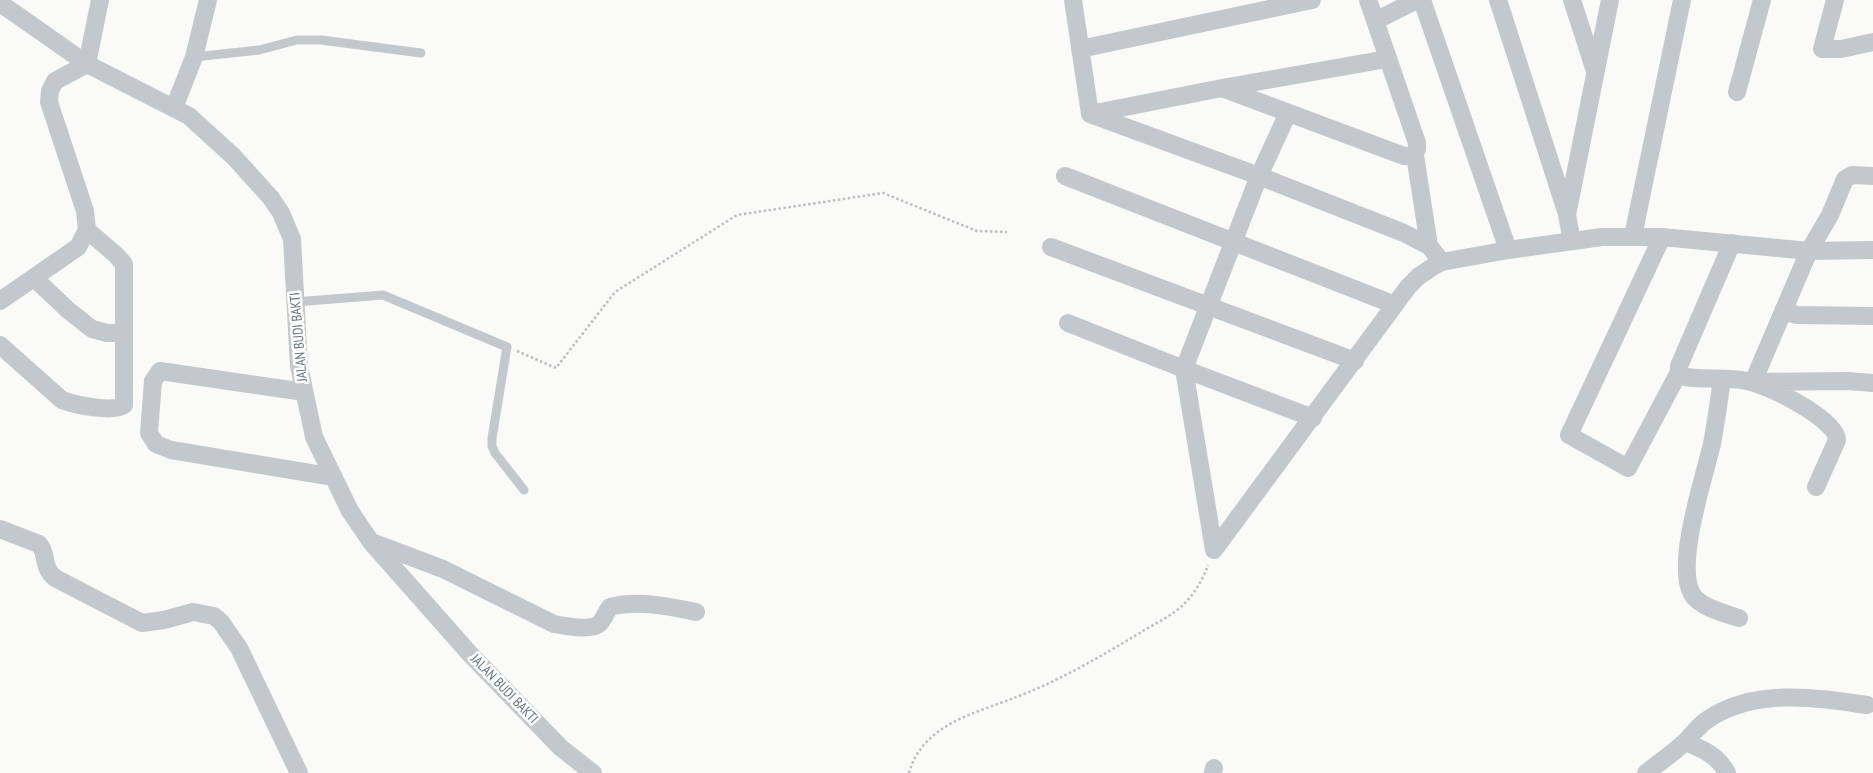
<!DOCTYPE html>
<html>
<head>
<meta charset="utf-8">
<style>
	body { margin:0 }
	canvas { display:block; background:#fafaf8 }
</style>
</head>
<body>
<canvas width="1873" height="773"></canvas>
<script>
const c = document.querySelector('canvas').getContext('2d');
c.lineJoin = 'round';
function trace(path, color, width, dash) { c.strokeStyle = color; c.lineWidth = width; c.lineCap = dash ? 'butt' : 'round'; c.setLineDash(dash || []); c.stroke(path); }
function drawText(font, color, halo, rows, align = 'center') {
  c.font = font + ' "PT Sans Narrow",sans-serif'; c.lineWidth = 5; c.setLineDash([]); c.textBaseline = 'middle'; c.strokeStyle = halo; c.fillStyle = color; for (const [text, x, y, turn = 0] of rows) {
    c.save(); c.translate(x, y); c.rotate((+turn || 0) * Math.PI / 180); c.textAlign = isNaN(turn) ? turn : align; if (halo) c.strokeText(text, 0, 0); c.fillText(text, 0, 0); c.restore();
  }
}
trace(new Path2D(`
	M517,351L556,368L615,292L737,215L883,193L977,231L1007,232
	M909,773C923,723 977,713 1019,696C1063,679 1103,655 1143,631C1156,623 1173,615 1184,604C1195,593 1203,579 1208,565`), '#bbbfc2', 2.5, [2.5, 2.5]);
trace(new Path2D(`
	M194,57L259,50L297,40H321L421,53
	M295,302L383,295L507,347L492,438V446L495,453L524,490`), '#c3c8cc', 9);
trace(new Path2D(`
	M1073,0L1090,114
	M1422,0L1508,250
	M1498,0L1567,214
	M1572,0L1595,71
	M1835,0L1822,49H1841L1873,42
	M0,3L87,64L189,116L234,157L271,198L281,213L292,239L299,366L314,437L350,511L371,542L470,654L561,748L593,773
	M1375,21L1417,0
	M1080,49L1312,0
	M1222,88L1404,156H1413L1417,149V143L1368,0
	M1737,92L1762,0
	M174,108L194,57L208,0
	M1090,114L1259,176L1404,233L1429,246L1442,262
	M1090,114L1222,88L1387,59
	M1415,155L1429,246
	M1065,176L1395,305
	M1873,176L1852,175L1845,179L1830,215L1809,251L1753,382L1848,381L1873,383
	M1633,236L1682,0
	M1662,237L1569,435L1628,468L1679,372
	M1572,241L1567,215L1610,0
	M1732,243L1679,366V372L1685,377C1706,380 1727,377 1747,381C1766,384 1837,419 1837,440L1816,487
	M1051,247L1355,361
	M34,278L68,310L92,329L107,333H124
	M0,301L78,247L87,230L85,211L49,102L50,91L55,81L87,64L100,0
	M1783,311L1797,315L1873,316
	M1068,323L1184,369L1313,418
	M0,345L62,400C75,405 114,413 124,405V264L116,255L87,230
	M1722,379C1719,401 1716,422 1712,444C1704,478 1675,564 1692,594C1699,607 1726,614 1739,618
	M304,392L160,371L153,381L149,433L156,444L171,450L334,477
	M0,529L39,544C48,554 41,566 55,578L142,623L164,620L193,612L214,616L221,622L239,648L299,773
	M374,543L443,569L554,624C564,626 591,631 599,624C604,619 606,612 610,607C638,600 668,606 696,612
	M1214,550L1408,287L1419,276L1434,266L1442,262L1508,250L1602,237H1662L1809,251L1873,250
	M1214,550L1184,369L1259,176L1288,113
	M1685,742C1702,749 1718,755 1727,773
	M1213,773L1214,768
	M1646,773C1659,763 1673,753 1685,742C1692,735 1698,726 1707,720C1753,688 1814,697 1867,705`), '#c3c8cc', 18);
drawText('14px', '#657683', '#fff', [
	["JALAN BUDI BAKTI",299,337,-95],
	["JALAN BUDI BAKTI",504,689,46]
]);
</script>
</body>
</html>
